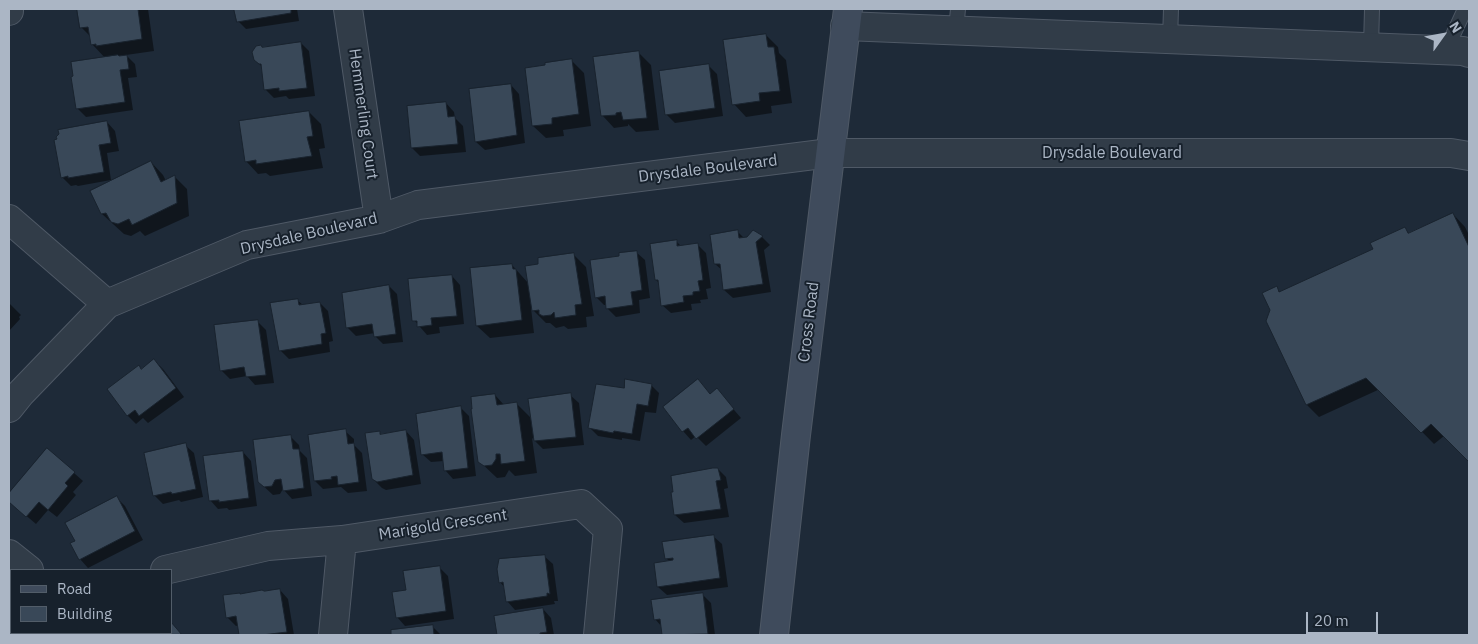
<!DOCTYPE html>
<html>
<head>
<meta charset="utf-8">
<style>
	body { margin:0 }
	#map { position:relative; width:1478px; height:644px; overflow:hidden; background:#1e2a38; font-family:"IBM Plex Sans",sans-serif }
	canvas { display:block }
	.frame { position:absolute; inset:0; border:10px solid #abb6c5; pointer-events:none }
	.legend { position:absolute; left:10px; top:569px; width:162px; height:65px; box-sizing:border-box; background:#17212c; border:1px solid #525d69; margin:0; padding:6px 9px; list-style:none; font-size:15px; color:#abb6c5 }
	.legend li { display:flex; align-items:center; gap:10px; height:25px }
	.legend b { width:25px; border:1px solid #525d69 }
	.north { position:absolute; left:1418px; top:10px; width:50px; height:50px; -webkit-text-stroke:4px #17212c; paint-order:stroke; rotate:58deg; font-size:14px; font-weight:700; line-height:20px; text-align:center; color:#abb6c5 }
	.north::after { content:''; display:block; margin:auto; width:18px; height:22px; background:#abb6c5; clip-path:polygon(50% 0,100% 100%,50% 72%,0 100%) }
	.scale { position:absolute; left:1306px; top:612px; width:72px; height:22px; box-sizing:border-box; border:2px solid #abb6c5; border-top:0; padding-left:6px; font-size:15px; line-height:18px; white-space:nowrap; color:#abb6c5; -webkit-text-stroke:4px #17212c; paint-order:stroke }
</style>
</head>
<body>
<div id="map">
<canvas width="1478" height="644"></canvas>
<div class="frame"></div>
<ul class="legend">
<li><b style="height:6px;background:#3f4b5c"></b>Road</li>
<li><b style="height:14px;background:#394858"></b>Building</li>
</ul>
<div class="north">N</div>
<div class="scale">20 m</div>
</div>
<script>
const c = document.querySelector('canvas').getContext('2d');
c.lineJoin = 'round';
function fill(path, color) { c.fillStyle = color; c.fill(path, 'evenodd'); }
function trace(path, color, width, dash) { c.strokeStyle = color; c.lineWidth = width; c.lineCap = dash ? 'butt' : 'round'; c.setLineDash(dash || []); c.stroke(path); }
function drawText(font, color, halo, rows, align = 'center') {
  c.font = font + ' "IBM Plex Sans",sans-serif'; c.lineWidth = 4; c.setLineDash([]); c.textBaseline = 'middle'; c.strokeStyle = halo; c.fillStyle = color; for (const [text, x, y, turn = 0] of rows) {
    c.save(); c.translate(x, y); c.rotate((+turn || 0) * Math.PI / 180); c.textAlign = isNaN(turn) ? turn : align; if (halo) c.strokeText(text, 0, 0); c.fillText(text, 0, 0); c.restore();
  }
}
fill(new Path2D(`
	M78,9H148L154,51L126,55L135,64L137,77L128,78L133,110L86,117L78,109L106,59L92,44L91,37L81,27Z
	M236,9H297L299,21L246,29L238,21Z
	M766,35L778,47L779,53L786,60L792,103L771,106L772,113L746,117L734,104Z
	M301,43L309,51L315,96L289,99L286,96L274,98L265,89L262,67L255,59L262,48Z
	M639,53L651,65L659,130L636,132L628,124V126L614,128L602,115Z
	M572,61L584,73L591,126L563,130L564,136L546,138L533,126Z
	M708,65L717,74L723,116L675,123L666,114Z
	M511,85L519,94L525,143L485,150L476,142Z
	M446,103L454,112L455,118L463,126L466,152L420,156L412,148Z
	M309,112L321,124L325,148L319,149L323,168L270,176L266,173L258,174L246,161Z
	M107,122L115,131L119,151L107,153L111,180L78,186L76,185L71,186L62,177L55,141L61,134Z
	M151,162L163,175L166,181L175,177L187,189L189,216L145,236L140,231L131,236L124,234L102,214Z
	M1453,214L1465,227L1469,235V461L1444,436L1434,444L1380,389L1319,417L1307,405L1268,321L1276,288L1281,293L1375,249L1405,229L1410,234Z
	M753,231L762,237L770,245L764,250L771,292L733,298L724,290L722,270L715,264L738,232L744,238H748Z
	M676,241L682,247L697,244L706,253L711,288L706,289L708,299L700,300L701,303L691,304L692,310L671,313L662,305L659,283L656,280Z
	M636,252L645,260L650,298L639,300L640,313L616,317L607,308V305H604L596,297L621,257Z
	M574,255L586,267L594,316L586,317L587,327L568,329L564,326L556,328L550,323H546L531,308L534,333L490,338L477,326L512,265L529,284L540,265Z
	M452,276L460,285L464,324L439,327L440,333L427,335L414,320Z
	M389,286L397,294L403,342L383,344L375,336V333L356,336L347,327Z
	M297,300L303,305L320,303L328,311L333,341L329,342L330,352L289,359L280,350Z
	M9,303L21,315L19,317L20,319L9,331Z
	M258,322L266,330L274,383L255,385L247,376L230,379L221,370Z
	M154,360L163,369L184,397L148,423L143,418L136,424L128,416L108,389L142,370Z
	M651,385L659,393L656,413L645,412L640,441L622,438V440L598,436L590,428L625,390Z
	M717,390L741,418L706,446L696,436L691,440L683,431L664,407L711,395Z
	M495,395L505,406L517,404L532,419L570,395L579,403L584,445L543,449L532,438L537,473L515,476L509,470L505,477L497,478L479,461Z
	M460,407L469,416L476,476L453,479L445,470L444,461L431,462L422,454Z
	M345,431L354,439V445L362,453L367,491L348,493L341,487L323,489L315,481Z
	M406,431L414,440L421,484L386,490L382,488L373,479L379,432L381,435Z
	M291,437L299,445L300,451L307,458L312,496L292,499L283,489L280,494L273,495L259,482Z
	M185,445L194,453L203,497L181,502L179,500L163,504L154,495Z
	M47,449L83,481L73,492L76,495L57,517L48,510L36,524L9,501V495Z
	M243,452L251,461L257,506L229,510L227,508L218,509L210,500Z
	M718,469L726,477L728,488L724,489L729,517L684,523L675,515L672,493Z
	M117,498L125,506L143,540L88,568L80,559L76,541Z
	M713,536L722,544L728,587L667,595L658,587L670,562L666,558Z
	M544,556L553,564L558,601H554L555,604L515,610L507,601L505,588L500,582Z
	M439,567L448,576L454,619L405,626L397,617L407,591Z
	M280,590L288,599L294,635H240L239,625L236,626L227,617L263,592Z
	M702,594L711,603L715,635H664L662,627L655,619Z
	M543,609L551,618L554,635H498L495,617Z
	M433,627L441,635H393L392,632Z
	M9,629L11,633L16,635H9Z`), '#0007');
const building = new Path2D(`
	M77,9H138L142,39L96,46V44L91,45L88,27L80,28Z
	M234,9H291V13L237,22Z
	M766,34L768,47H774L780,91L759,93L760,101L732,105L723,40Z
	M301,42L307,88L279,91V88L264,90L261,64H259L254,60L252,52L256,46L261,45L262,47Z
	M639,51L647,118L623,120L621,112L616,113V115L601,116L593,57Z
	M118,55L119,56L127,55L129,69L120,70L125,102L76,109L71,77L73,76L71,62Z
	M572,59L579,114L552,118V124L532,126L525,68L545,65V63Z
	M709,64L715,108L665,115L659,71Z
	M511,84L517,135L475,142L469,89Z
	M446,102L448,117L455,116L458,144L411,148L407,106Z
	M309,111L313,136L307,137L312,156L256,164V160L245,162L239,121Z
	M107,121L111,143L99,145L104,172L68,178V176L61,178L54,140L57,139L56,137L59,134L58,130Z
	M151,161L161,182L175,175L177,203L132,225L129,219L118,224L111,222L106,213L101,214L90,191Z
	M1453,213L1469,247V462L1431,424L1421,433L1366,378L1306,405L1266,321L1270,310L1262,293L1277,286L1279,292L1373,249L1370,243L1405,227L1408,233Z
	M738,230L739,238L747,237L753,230L763,236L756,242L763,284L723,290L720,264H714L710,235Z
	M677,240V246L698,243L703,280L698,281L700,291L693,292V295L683,296L684,302L661,306L658,280H655L650,244Z
	M637,251L642,290L631,292L633,305L606,309L605,296L595,298L590,260L619,256V253Z
	M574,253L582,304L575,305L576,315L555,318L554,312L551,315L543,316L539,314V310L532,311L525,266L538,264V258Z
	M512,264L513,269H516L522,320L476,326L470,268Z
	M452,275L457,316L431,318L432,325L417,327V321H412L408,279Z
	M389,285L396,334L374,337L372,324L346,328L342,293Z
	M298,299L299,305L320,302L326,333L321,334L322,344L279,351L270,303Z
	M258,320L266,375L246,377L244,367L220,371L214,325Z
	M154,359L176,388L139,416L135,410L127,416L107,389L139,365L141,369Z
	M625,379L652,384L648,406L637,404L632,434L614,431L613,433L588,428L596,384L624,388Z
	M698,379L710,394L717,388L734,409L696,439L688,428L682,432L663,407Z
	M571,393L576,437L534,441L528,399Z
	M495,394L497,405L517,402L525,461L501,464L500,454H496V459L492,465L484,466L478,462L471,409H472L471,397Z
	M461,406L468,468L444,471L442,452L421,455L416,414Z
	M346,429L348,444L354,443L359,482L338,485L337,476L331,477L332,479L314,481L308,435Z
	M406,430L413,475L377,482L372,479L365,433L380,431V434Z
	M291,435L293,449H299L304,488L283,491L281,479L275,480L272,486L264,487L258,482L253,440Z
	M186,443L196,489L172,494L171,492L153,496L144,453Z
	M47,448L75,472L65,483L68,486L48,510L39,502L26,517L9,502V493Z
	M243,451L249,498L219,502V500L209,501L203,456Z
	M713,468H718L721,480L716,481L721,509L674,515L671,492H673L671,476Z
	M117,496L135,531L79,560L70,543L75,541L65,523Z
	M714,535L720,578L657,587L654,563L673,560V558L665,559L662,542Z
	M545,555L550,594L547,593V596L506,602L503,582L499,583L497,569L499,559Z
	M440,566L446,611L396,618L392,592L406,590L403,571Z
	M280,589L287,632L262,635H239L236,616L226,618L223,595L240,593V594L262,590L264,591Z
	M703,593L708,634L662,635L660,619L654,620L651,600Z
	M543,608L547,632L540,633V635H497L494,616Z
	M171,622L182,635H155L157,633H171Z
	M433,625L434,635H391V630Z`);
fill(building, '#394858');
trace(building, '#19232e', 1);
const lane = new Path2D(`
	M956,30L958,9
	M1170,39L1171,9
	M1371,47L1372,9
	M1446,50L1465,9`);
const street = new Path2D(`
	M348,9L379,219
	M9,11V9
	M845,26L1463,51L1469,53
	M9,219L107,304
	M9,408L21,393L107,304L247,245L379,219L418,205L830,153H1451L1469,156
	M9,554L29,570
	M165,570L268,546L342,540L581,504L608,529L598,635
	M74,635L76,633
	M333,635L342,540`);
const secondary = new Path2D(`
	M774,635L796,435L848,9`);
trace(lane, '#4f5966', 16);
trace(street, '#4f5966', 30);
trace(secondary, '#4f5966', 30);
trace(lane, '#313c48', 14);
trace(street, '#313c48', 28);
trace(secondary, '#3f4b5c', 28);
drawText('16px', '#abb6c5', '#17212c', [
	["Hemmerling Court",363,114,82],
	["Drysdale Boulevard",1112,153],
	["Drysdale Boulevard",708,169,-7],
	["Drysdale Boulevard",309,234,-13],
	["Cross Road",809,322,-83],
	["Marigold Crescent",443,525,-9]
]);
</script>
</body>
</html>
